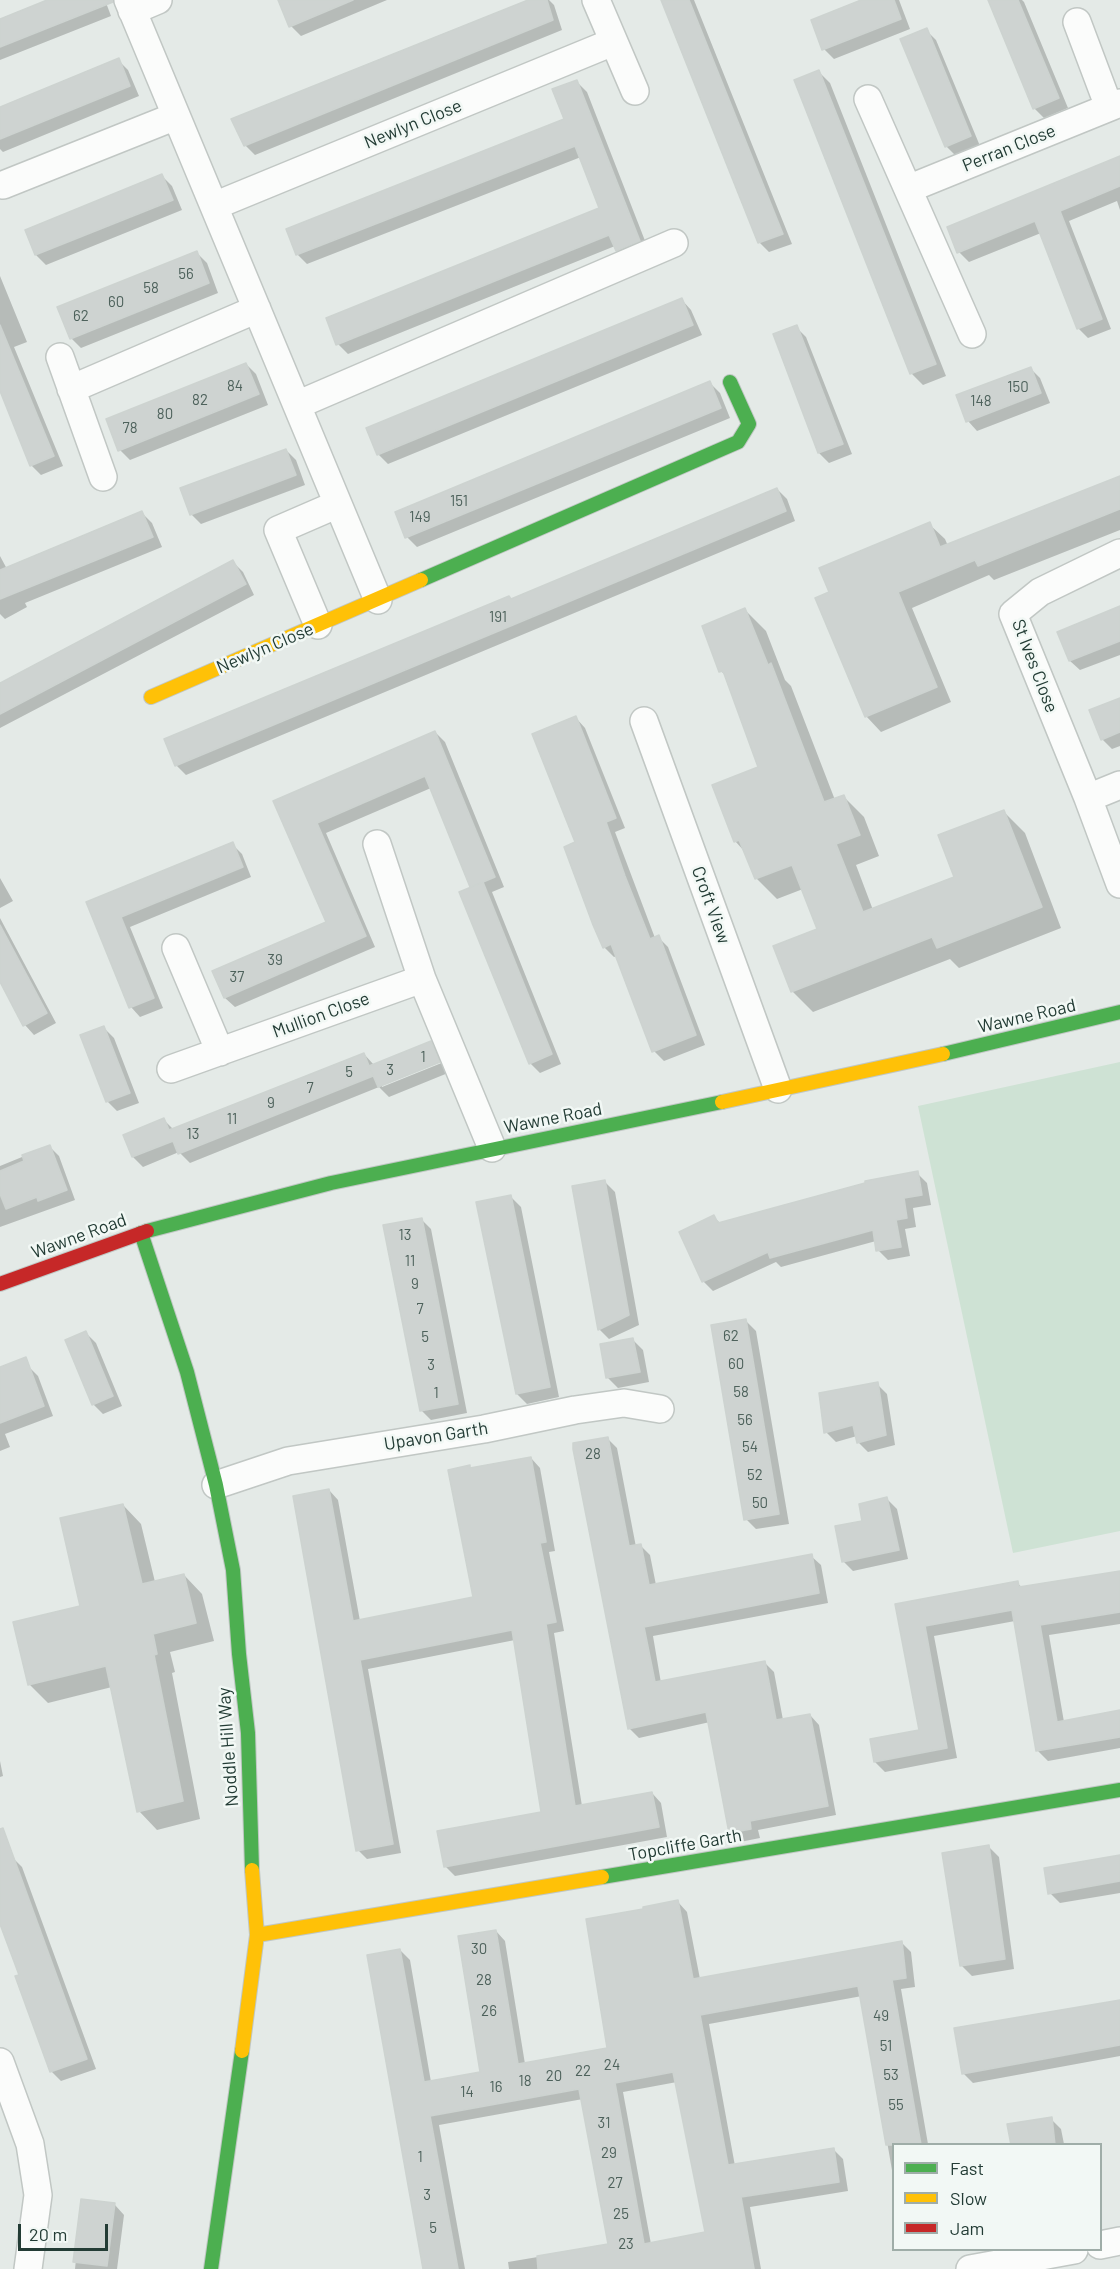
<!DOCTYPE html>
<html>
<head>
<meta charset="utf-8">
<style>
	body { margin:0 }
	#map { position:relative; width:1120px; height:2269px; overflow:hidden; background:#e4eae7; font-family:Barlow,sans-serif }
	canvas { display:block }
	.legend { position:absolute; left:892px; top:2143px; width:210px; height:108px; box-sizing:border-box; background:#f2f8f5; border:2px solid #9fada8; margin:0; padding:8px 10px; list-style:none; font-size:18px; color:#233c35 }
	.legend li { display:flex; align-items:center; gap:12px; height:30px }
	.legend b { width:30px; border:2px solid #9fada8 }
	.scale { position:absolute; left:18px; top:2224px; width:90px; height:27px; box-sizing:border-box; border:3px solid #233c35; border-top:0; padding-left:8px; font-size:18px; line-height:21px; white-space:nowrap; color:#233c35; -webkit-text-stroke:4px #f2f8f5; paint-order:stroke }
</style>
</head>
<body>
<div id="map">
<canvas width="1120" height="2269"></canvas>
<ul class="legend">
<li><b style="height:8px;background:#4caf50"></b>Fast</li>
<li><b style="height:8px;background:#ffc107"></b>Slow</li>
<li><b style="height:8px;background:#c62828"></b>Jam</li>
</ul>
<div class="scale">20 m</div>
</div>
<script>
const c = document.querySelector('canvas').getContext('2d');
c.lineJoin = 'round';
function fill(path, color) { c.fillStyle = color; c.fill(path, 'evenodd'); }
function trace(path, color, width, dash) { c.strokeStyle = color; c.lineWidth = width; c.lineCap = dash ? 'butt' : 'round'; c.setLineDash(dash || []); c.stroke(path); }
function drawText(font, color, halo, rows, align = 'center') {
  c.font = font + ' Barlow,sans-serif'; c.lineWidth = 5; c.setLineDash([]); c.textBaseline = 'middle'; c.strokeStyle = halo; c.fillStyle = color; for (const [text, x, y, turn = 0] of rows) {
    c.save(); c.translate(x, y); c.rotate((+turn || 0) * Math.PI / 180); c.textAlign = isNaN(turn) ? turn : align; if (halo) c.strokeText(text, 0, 0); c.fillText(text, 0, 0); c.restore();
  }
}
fill(new Path2D(`
	M1120,1062V1531L1013,1553L918,1106Z`), '#cee2d4');
fill(new Path2D(`
	M51,0H105L111,16L0,60V20Z
	M287,0H387L301,36L291,26Z
	M532,0H549L554,5L562,30L255,155L245,145Z
	M662,0H694L792,244L769,252L759,242Z
	M865,0H899L910,29L834,59L824,49Z
	M995,0H1022L1024,2L1068,108L1044,118L1034,108Z
	M926,30L936,40L980,146L956,156L946,146Z
	M118,60L128,70L139,96L3,152L0,149V108Z
	M819,72L830,83L946,376L923,385L912,374L796,81Z
	M577,82L587,92L649,251L627,260L615,246L348,354L338,344L601,209L581,157L307,264L297,254L566,120Z
	M1120,158V210L1117,201L1069,221L1111,329L1088,338L1078,328L1041,233L969,262L959,252Z
	M162,176L172,186L182,210L46,265L36,255L27,231Z
	M197,253L207,263L218,293L81,348L71,338Z
	M0,276L27,342L14,347L63,466L41,475L31,465L0,386Z
	M682,300L691,310L702,335L388,464L378,454Z
	M796,327L806,337L852,454L829,463L819,453L774,335Z
	M246,364L256,374L268,405L130,460L120,450Z
	M1030,368L1040,378L1050,403L977,431L968,421Z
	M710,383L720,393L730,418L417,547L407,537L397,512Z
	M286,450L296,460L305,485L201,524L191,514Z
	M1120,477V530L994,580L989,575L912,608L951,702L881,732L866,716L831,593L929,524L945,539L948,546Z
	M777,489L787,499L795,521L186,775L176,765L512,600Z
	M142,513L152,523L162,547L25,603L27,607L5,619L0,614V556L7,569Z
	M233,562L243,572L254,595L0,728V685Z
	M1120,608V655L1080,670L1070,661L1059,632Z
	M745,610L766,631L785,680L791,686L835,800L843,796L864,817L879,856L856,865L873,910L956,878L1004,812L1025,833L1061,928L959,968L950,959L813,1012L792,991L819,930L803,889L777,899L756,878L745,852L735,841L760,768L727,677L721,671Z
	M1120,699V746L1112,749L1102,739Z
	M576,718L585,728L625,828L615,832L655,938L658,937L668,947L705,1045L664,1061L654,1051L617,956L614,957L604,947L577,843Z
	M435,732L445,742L504,887L492,892L561,1064L540,1073L530,1063L473,888L431,788L326,833L375,947L235,1007L225,998L328,922L275,802Z
	M232,844L242,854L251,877L130,927L163,1008L140,1017L131,1007L88,903Z
	M0,878L13,901L0,908Z
	M0,918L56,1023L34,1035L25,1025L0,979Z
	M104,1028L114,1038L139,1103L117,1111L107,1101Z
	M430,1043L440,1053L443,1059L382,1084V1087L444,1062L448,1073L389,1097L379,1087L190,1163L179,1152L143,1167L133,1157L164,1120L174,1130L364,1054L374,1065Z
	M49,1146L59,1156L75,1200L0,1227V1166Z
	M917,1173L927,1183L931,1205L913,1208L916,1227L905,1229L910,1256L888,1260L878,1250L876,1241L781,1267L776,1262L713,1291L703,1281L714,1217L721,1224Z
	M605,1182L615,1192L639,1325L609,1339L599,1329Z
	M511,1197L521,1207L559,1397L527,1404L517,1394Z
	M421,1219L431,1229L467,1413L431,1420L421,1410Z
	M746,1321L756,1331L789,1524L756,1529L746,1519Z
	M86,1333L96,1343L122,1406L103,1414L93,1404Z
	M633,1340L643,1350L649,1382L618,1388L608,1378Z
	M28,1366L38,1376L53,1416L5,1434L10,1447L0,1451V1377Z
	M877,1384L887,1394L895,1445L868,1452L858,1442L857,1436L836,1442L826,1432Z
	M607,1438L617,1448L636,1547L641,1546L650,1555L656,1585L811,1556L821,1565L828,1603L653,1636L661,1683L765,1663L774,1672L783,1720L810,1715L819,1725L836,1815L758,1830L760,1838L740,1842L731,1832L710,1722L639,1738L629,1728Z
	M531,1458L540,1468L555,1551L549,1552L564,1631L554,1633L582,1806L652,1793L661,1803L667,1837L455,1876L445,1866L543,1813L515,1640L368,1669L401,1853L367,1859L358,1850L329,1490L338,1500L360,1621L475,1599L471,1469Z
	M887,1499L897,1509L908,1559L853,1571L843,1561L864,1522Z
	M123,1505L141,1524L155,1582L184,1575L202,1594L214,1641L170,1652L175,1672L172,1673L200,1819L157,1830L139,1811L112,1687L48,1703L29,1684L82,1607Z
	M1120,1572V1624L1049,1635L1064,1722L1120,1712V1748L1048,1761L1038,1751L1015,1621L934,1636L957,1758L885,1772L875,1762L920,1731L897,1605L1017,1583L1023,1588Z
	M0,1761L3,1776L0,1777Z
	M989,1847L999,1857L1014,1969L972,1976L962,1966Z
	M1120,1856V1893L1060,1903L1050,1893Z
	M12,1857L22,1867L96,2069L61,2081L51,2071L0,1919V1861Z
	M678,1902L687,1912L700,1979L901,1942L911,1952L915,1987L901,1989L928,2144H894V2182L862,1996L709,2024L735,2166L834,2150L843,2159L848,2191L750,2207L761,2269H509L508,2262L609,2245L583,2099L439,2125L465,2269H424L400,1950L410,1960L431,2082L481,2073L496,1931L505,1941L525,2064L608,2049L645,1911ZM677,2082L707,2233L651,2244L623,2092Z
	M1120,2001V2056L973,2083L963,2073Z
	M1051,2119L1061,2129L1064,2144H1012Z
	M82,2201L115,2205L124,2215L117,2269H75Z`), '#0003');
const building = new Path2D(`
	M47,0H113V2L0,47V19Z
	M278,0H353L289,27Z
	M528,0H547L553,20L244,146L231,119Z
	M661,0H689L783,234L758,243Z
	M861,0H894L901,19L822,50L811,20Z
	M988,0H1018L1059,98L1033,109Z
	M927,28L971,136L945,147L900,39Z
	M119,58L130,86L0,139V107Z
	M819,70L936,364L910,374L794,80Z
	M577,80L640,241L616,251L609,235L336,345L326,318L599,208L575,146L296,255L286,229L564,119L552,89Z
	M1120,156V186L1060,211L1102,319L1077,329L1035,221L957,253L947,227Z
	M162,174L173,200L35,255L25,230Z
	M197,251L209,283L70,339L57,307Z
	M682,298L693,325L377,455L366,428Z
	M0,325L54,456L30,466L0,391Z
	M797,325L843,444L818,453L773,334Z
	M246,363L259,394L118,451L106,419Z
	M1031,367L1041,393L966,422L956,395Z
	M710,381L721,408L405,538L395,512Z
	M286,449L296,475L190,515L180,488Z
	M1120,476V509L978,566L975,560L898,592L937,687L865,717L815,598L829,592L819,568L930,522L940,547Z
	M777,488L786,511L175,766L164,739L509,596L511,599Z
	M142,511L153,537L0,599V570Z
	M233,560L246,584L0,714V683Z
	M1120,606V641L1069,661L1057,632Z
	M745,608L768,665L771,663L824,802L844,795L860,835L836,844L863,912L954,877L938,835L1004,810L1042,907L937,948L932,937L791,992L773,946L817,929L792,865L755,879L739,840L734,842L712,785L758,767L723,671L719,672L702,626Z
	M1120,698V732L1101,740L1089,710Z
	M576,716L616,818L606,822L625,876L650,939L659,935L696,1035L652,1052L611,944L603,948L593,925L564,847L575,842L532,734Z
	M435,731L495,877L483,882L552,1054L529,1064L459,892L481,883L470,887L425,776L317,823L366,936L224,998L212,971L326,922L273,801Z
	M233,842L243,867L121,917L154,998L129,1008L86,902Z
	M0,925L47,1013L23,1026L0,982Z
	M104,1026L130,1093L106,1102L80,1035Z
	M431,1041L440,1062L378,1087L369,1066Z
	M364,1053L373,1076L178,1154L173,1141L132,1157L123,1135L164,1118L169,1130Z
	M50,1145L67,1190L38,1201L37,1197L6,1209L0,1194V1171L24,1161L22,1155Z
	M918,1171L922,1195L904,1198L907,1218L896,1220L901,1247L876,1251L873,1230L770,1258L768,1252L702,1282L679,1232L714,1215L718,1223L865,1183V1181Z
	M605,1180L629,1315L598,1330L572,1186Z
	M511,1195L550,1387L516,1394L476,1202Z
	M422,1218L458,1404L420,1411L383,1225Z
	M746,1319L779,1514L744,1520L711,1325Z
	M86,1331L113,1396L92,1405L65,1340Z
	M633,1338L640,1372L606,1378L600,1344Z
	M26,1357L44,1406L0,1423V1367Z
	M878,1382L886,1435L857,1443L853,1425L824,1433L819,1393Z
	M608,1437L629,1546L641,1544L649,1585L812,1554L819,1593L644,1627L655,1682L765,1661L776,1720L810,1714L828,1806L750,1821L751,1829L729,1833L706,1712L628,1729L573,1449V1443Z
	M531,1457L546,1542L540,1543L556,1622L546,1624L575,1806L652,1792L659,1827L444,1867L437,1831L541,1812L512,1630L360,1660L393,1844L356,1851L293,1496L329,1489L353,1621L473,1597L448,1470L470,1465V1468Z
	M887,1497L899,1550L842,1562L835,1526L862,1521L859,1504Z
	M123,1504L142,1584L184,1574L196,1623L153,1634L157,1654L154,1655L183,1801L137,1812L106,1666L28,1685L13,1622L80,1606L60,1518Z
	M1120,1571V1612L1040,1625L1057,1722L1120,1710V1737L1036,1751L1012,1610L925,1626L947,1748L874,1762L870,1739L919,1730L895,1604L1018,1581L1019,1587Z
	M3,1828L87,2059L50,2072L15,1976L19,1975L0,1924V1829Z
	M989,1845L1005,1959L960,1966L942,1853Z
	M1120,1855V1881L1048,1894L1044,1868Z
	M678,1900L693,1979L902,1941L906,1978L892,1980L921,2145H886L858,1986L700,2015L728,2165L834,2148L839,2182L741,2197L754,2269H538L537,2256L608,2244L579,2089L430,2116L458,2269H423L367,1955L400,1949L424,2082L480,2072L458,1936L496,1930L518,2064L607,2048L586,1919L643,1909V1907ZM673,2072L705,2232L644,2244L615,2083Z
	M1120,2000V2045L962,2074L954,2028Z
	M1052,2117L1055,2145H1011L1007,2124Z
	M81,2199L115,2203L107,2266L73,2262Z`);
fill(building, '#ced3d1');
trace(building, '#cdd3d0', 1.5);
const street = new Path2D(`
	M128,0L378,600
	M596,0L635,91
	M132,11L158,0
	M1077,22L1109,107
	M868,99L972,334
	M3,185L176,116
	M908,189L1120,103
	M214,206L613,42
	M60,357L103,477
	M71,389L257,309
	M297,405L674,243
	M1120,553L1040,592L1013,614L1088,798L1120,884
	M318,625L278,530L338,504
	M644,721L778,1089
	M1088,798L1120,785
	M377,844L422,979L492,1148
	M176,948L220,1052
	M171,1069L422,979
	M216,1485L288,1461L484,1429L575,1410L624,1403L660,1409
	M0,2062L30,2144L38,2195L28,2269
	M1100,2245L1120,2241
	M970,2269L1074,2250`);
const fast = new Path2D(`
	M421,580L738,442L749,424L730,382
	M943,1054L1120,1012
	M147,1231L331,1183L722,1102
	M141,1233L187,1372L216,1485L233,1570L239,1654L248,1733L252,1870
	M602,1877L1120,1790
	M211,2269L242,2051`);
const slow = new Path2D(`
	M151,697L421,580
	M722,1102L943,1054
	M257,1935L602,1877
	M242,2051L257,1935L252,1870`);
const jam = new Path2D(`
	M0,1284L147,1231`);
trace(street, '#c1c7c4', 30);
trace(fast, '#c0c7c4', 16);
trace(slow, '#c0c7c4', 16);
trace(jam, '#c0c7c4', 16);
trace(street, '#fbfcfb', 27);
trace(fast, '#4caf50', 14);
trace(slow, '#ffc107', 14);
trace(jam, '#c62828', 14);
drawText('15px', '#4e625c', null, [
	["56",186,274],
	["58",151,288],
	["60",116,302],
	["62",81,316],
	["84",235,386],
	["150",1018,387],
	["82",200,400],
	["148",981,401],
	["80",165,414],
	["78",130,428],
	["151",459,501],
	["149",420,517],
	["191",498,617],
	["39",275,960],
	["37",237,977],
	["1",423,1057],
	["3",390,1070],
	["5",349,1072],
	["7",310,1088],
	["9",271,1103],
	["11",232,1119],
	["13",193,1134],
	["13",405,1235],
	["11",410,1261],
	["9",415,1284],
	["7",420,1309],
	["62",731,1336],
	["5",425,1337],
	["60",736,1364],
	["3",431,1365],
	["58",741,1392],
	["1",436,1393],
	["56",745,1420],
	["54",750,1447],
	["28",593,1454],
	["52",755,1475],
	["50",760,1503],
	["30",479,1949],
	["28",484,1980],
	["26",489,2011],
	["49",881,2016],
	["51",886,2046],
	["24",612,2065],
	["22",583,2071],
	["53",891,2075],
	["20",554,2076],
	["18",525,2081],
	["16",496,2087],
	["14",467,2092],
	["55",896,2105],
	["31",604,2123],
	["29",609,2153],
	["1",420,2157],
	["27",615,2183],
	["3",427,2195],
	["25",621,2214],
	["5",433,2228],
	["23",626,2244]
]);
drawText('18px', '#233c35', '#f2f8f5', [
	["Newlyn Close",413,124,-22],
	["Perran Close",1009,148,-22],
	["Newlyn Close",265,648,-23],
	["St Ives Close",1035,666,69],
	["Croft View",711,905,70],
	["Mullion Close",321,1015,-20],
	["Wawne Road",1027,1016,-13],
	["Wawne Road",553,1118,-11],
	["Wawne Road",79,1236,-20],
	["Upavon Garth",436,1436,-9],
	["Noddle Hill Way",228,1747,-94],
	["Topcliffe Garth",685,1845,-10]
]);
</script>
</body>
</html>
